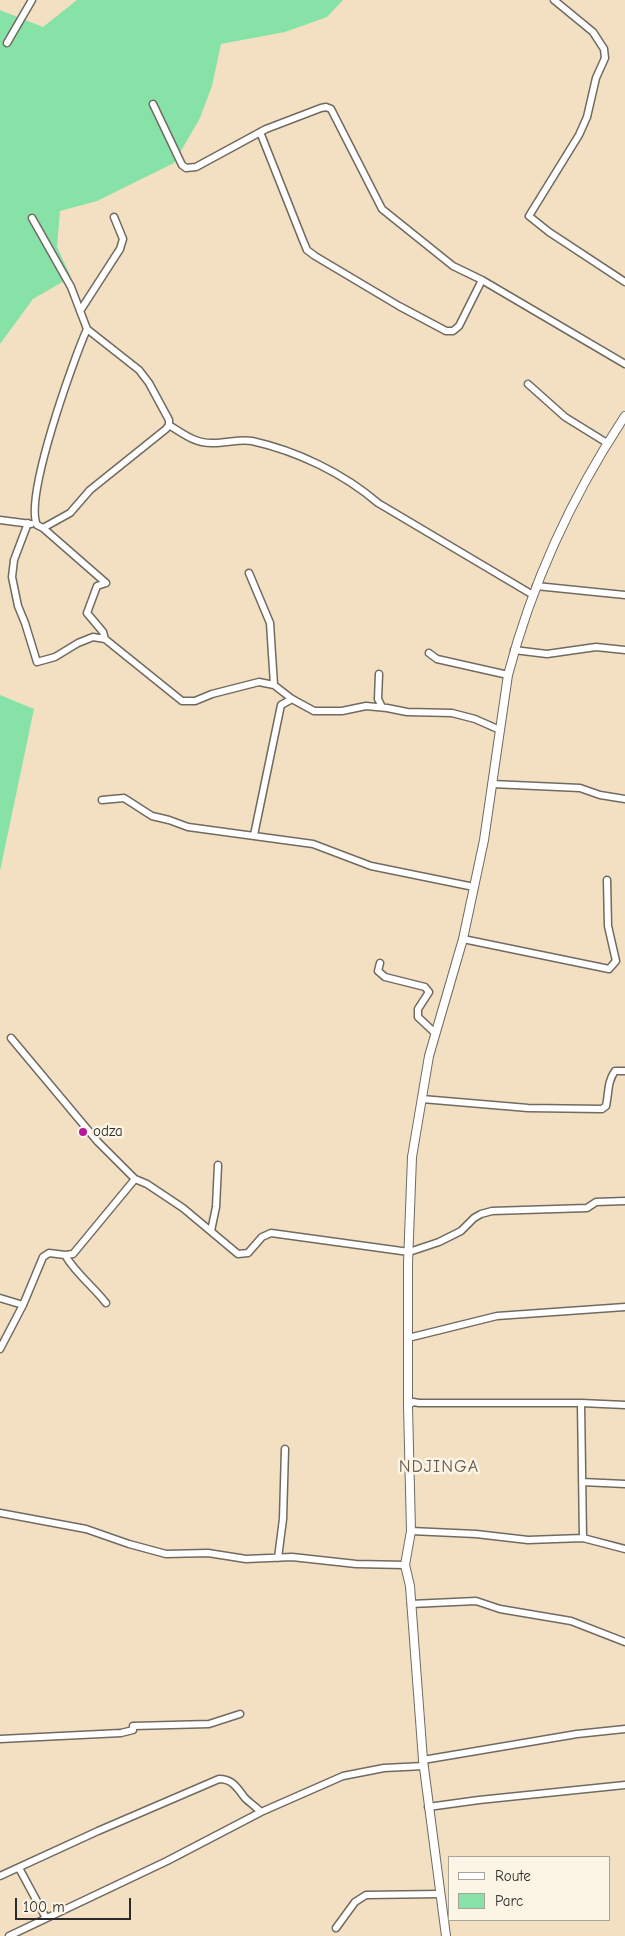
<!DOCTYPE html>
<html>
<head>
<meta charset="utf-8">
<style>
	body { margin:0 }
	#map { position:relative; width:625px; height:1936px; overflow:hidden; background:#f3e0c3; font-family:"Comic Neue",sans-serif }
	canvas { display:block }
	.legend { position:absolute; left:448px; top:1856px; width:162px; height:65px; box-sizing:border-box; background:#fcf5e5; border:1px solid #a8a49b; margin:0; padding:6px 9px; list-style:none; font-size:15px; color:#2b2b2b }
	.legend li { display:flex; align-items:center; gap:10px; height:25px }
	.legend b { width:25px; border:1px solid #a8a49b }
	.scale { position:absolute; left:15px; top:1898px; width:116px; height:22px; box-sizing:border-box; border:2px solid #2b2b2b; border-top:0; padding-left:6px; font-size:15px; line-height:18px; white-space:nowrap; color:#2b2b2b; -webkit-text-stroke:4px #fcf5e5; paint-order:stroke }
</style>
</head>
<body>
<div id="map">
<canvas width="625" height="1936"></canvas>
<ul class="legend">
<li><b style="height:6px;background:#fff"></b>Route</li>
<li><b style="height:14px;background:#87e2a8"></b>Parc</li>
</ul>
<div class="scale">100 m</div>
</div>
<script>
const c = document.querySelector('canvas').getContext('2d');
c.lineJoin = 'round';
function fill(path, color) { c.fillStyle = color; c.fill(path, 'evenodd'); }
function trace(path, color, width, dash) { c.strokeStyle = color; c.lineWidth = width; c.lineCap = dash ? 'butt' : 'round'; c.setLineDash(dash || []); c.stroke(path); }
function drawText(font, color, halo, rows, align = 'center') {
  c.font = font + ' "Comic Neue",sans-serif'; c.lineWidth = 5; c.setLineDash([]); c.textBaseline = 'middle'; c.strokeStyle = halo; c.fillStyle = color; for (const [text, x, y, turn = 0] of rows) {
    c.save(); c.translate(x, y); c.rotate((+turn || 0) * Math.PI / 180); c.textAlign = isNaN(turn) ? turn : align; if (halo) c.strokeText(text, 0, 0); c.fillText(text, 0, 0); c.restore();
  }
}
fill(new Path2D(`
	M77,0H343L327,17L285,32L221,44L212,86L200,118L174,163L97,201L60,211L57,247L71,277L33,299L0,344V10L43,27Z
	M0,695L34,709L0,871Z`), '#87e2a8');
const minor = new Path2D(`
	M554,0L593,32L604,49L605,58L596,78L587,117L579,135L529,216L549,232L625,282
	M7,43L32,0
	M153,104L182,165L186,168L196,167L266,129L321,108L326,107L331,109L382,209L453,266L482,280L625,364
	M260,132L302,238L307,250L315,256L399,306L446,331H453L459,326L482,280
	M32,218L71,287L87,329L139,370L149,383L169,420V425L166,429L90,490L70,513L43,528
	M80,311L120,249L123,239L114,217
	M87,329C73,361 24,497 37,525L43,528L106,583
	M528,384L565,417L607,443
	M169,425C183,434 196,444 214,443C226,443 240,439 252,441C297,451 343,473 378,503L533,595
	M0,520L31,524
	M28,523L14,560L12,577L18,606L25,623L37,662L55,657L78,643L93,637L105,639
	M249,573L270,623L274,685
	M106,583L97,586L87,613L103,632L105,639L182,701H195L212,694L259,682L274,685L292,699L314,711H342L366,706L387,708L407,712L452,713L475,719L500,730
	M536,586L625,595
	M514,650L547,654L596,647L625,650
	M429,653L437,659L508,675
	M379,674L378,699L382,707
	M492,784L580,788L600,795L625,799
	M102,800L124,798L152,816L169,820L188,827L313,844L371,866L474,887
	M254,835L281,705L292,699
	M463,939L609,969L616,961L608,926L607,880
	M380,963L378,971L385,977L425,987L429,992L418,1009V1017L435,1033
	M11,1038L98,1142L135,1179L147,1184L183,1208L238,1254L248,1253L262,1237L271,1233L409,1252L439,1242L461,1231L474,1218L481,1214L492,1211L587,1208L596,1202L625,1201
	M422,1099L528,1108L602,1109L606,1106C609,1093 607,1082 615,1071H625
	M211,1231L216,1207L218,1165
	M65,1255C76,1274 93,1286 106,1303
	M0,1298L23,1305
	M408,1338L497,1316L625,1307
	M0,1349L23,1305L43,1257L49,1253L65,1255L73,1254L135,1179
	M581,1403L583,1538
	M409,1405L413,1402L419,1403H581L625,1405
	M582,1482L625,1484
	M0,1513L86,1529L129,1544L166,1554L208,1553L246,1559L292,1557L356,1564L405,1565
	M411,1531L476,1534L528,1540L583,1538L625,1549
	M278,1558L283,1519L285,1449
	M411,1604L476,1601L500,1609L571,1621L625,1642
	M0,1739L121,1733L133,1730V1726L209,1724L240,1714
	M423,1760L577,1734L625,1729
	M428,1807L479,1800L625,1785
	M19,1868L46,1918
	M0,1876L98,1831L219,1779C233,1779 237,1788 245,1798C250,1803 256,1807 261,1812
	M336,1928L355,1902L366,1895L440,1894
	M9,1936L167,1861L261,1812L343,1776L384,1768L424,1766`);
const tertiary = new Path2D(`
	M446,1936L423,1760L410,1586L405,1565L411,1531L408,1406V1263L412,1157L429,1056L463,939L484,840L508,675C532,583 572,496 625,416`);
trace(minor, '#716a60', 9);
trace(tertiary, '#716a60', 10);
trace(minor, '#fff', 6);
trace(tertiary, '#fff', 8);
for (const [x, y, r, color] of [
	[83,1132,5,"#b5179e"]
]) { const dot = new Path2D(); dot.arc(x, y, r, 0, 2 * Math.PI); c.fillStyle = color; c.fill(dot); trace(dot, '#fcf5e5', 2); }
drawText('15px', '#2b2b2b', '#fcf5e5', [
	["odza",93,1132]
], 'left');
c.letterSpacing = '1px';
drawText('18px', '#6b5a4f', '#fcf5e5', [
	["NDJINGA",439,1467]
]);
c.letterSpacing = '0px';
</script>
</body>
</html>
